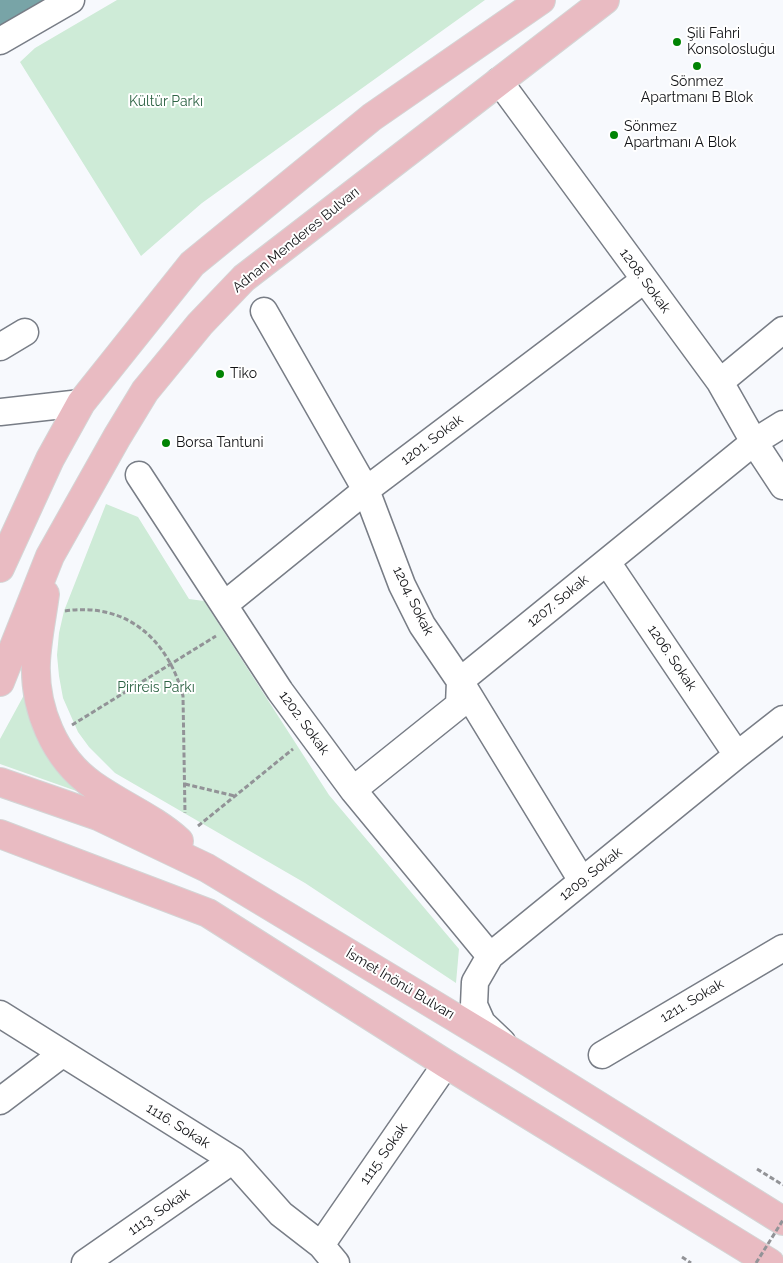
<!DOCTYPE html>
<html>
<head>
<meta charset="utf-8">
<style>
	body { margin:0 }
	canvas { display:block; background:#f7f9fd }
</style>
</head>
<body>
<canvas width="783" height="1263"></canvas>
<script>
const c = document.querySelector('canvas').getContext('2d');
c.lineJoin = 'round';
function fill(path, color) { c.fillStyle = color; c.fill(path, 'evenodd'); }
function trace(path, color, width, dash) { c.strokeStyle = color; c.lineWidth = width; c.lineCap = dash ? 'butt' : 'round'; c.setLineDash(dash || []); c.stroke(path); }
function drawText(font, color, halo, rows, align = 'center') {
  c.font = font + ' Raleway,sans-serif'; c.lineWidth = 4; c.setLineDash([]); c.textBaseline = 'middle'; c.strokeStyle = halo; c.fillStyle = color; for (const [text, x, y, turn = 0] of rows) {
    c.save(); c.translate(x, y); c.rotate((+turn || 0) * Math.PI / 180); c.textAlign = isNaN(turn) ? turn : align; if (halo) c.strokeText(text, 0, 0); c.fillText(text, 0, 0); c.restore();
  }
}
fill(new Path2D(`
	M117,0H485L202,203L141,256L20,62L35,48Z
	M106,504L138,517L189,599L204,601L329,795L459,949L456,983L305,883L115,773L89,747L78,732L63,698L59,676L57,655L59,633L64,611Z
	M30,684L82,793L0,764V739Z`), '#ceebd7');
fill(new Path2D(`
	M0,0H50L0,28Z`), '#78a4a7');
const minor = new Path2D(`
	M0,41L71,0
	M499,81L720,382L754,442L783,486
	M264,311L366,490L402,585L422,625L460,681L582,881
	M0,347L25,332
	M720,382L783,330
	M0,412L81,403
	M139,475L280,691L353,790L490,956
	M607,562L737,755
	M224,605L366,490L644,280
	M353,790L459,705L460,681L754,442L783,424
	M0,1014L233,1160L281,1214L321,1245L336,1263
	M502,1042L482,1023L474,1005L475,982L490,956L737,755L783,719
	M602,1055L783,948
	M0,1101L62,1054
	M321,1245L446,1064
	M85,1263L233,1160`);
const major = new Path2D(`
	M0,568L50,459L81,403L192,264L372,117L541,0
	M45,594C42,617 37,640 36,662C34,708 54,758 93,785C121,805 154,818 179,841
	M0,682L50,556L117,437L145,391L200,324L244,278L605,0
	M0,782L98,816L207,868L514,1053L783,1221
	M0,834L208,913L446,1064L770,1263`);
trace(minor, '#787d86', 29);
trace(major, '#d4d5d5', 30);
trace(new Path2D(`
	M65,611C126,602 168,639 183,696L185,813
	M72,725L216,636
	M185,784L235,796
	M198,826L293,749
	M757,1169L783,1185
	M682,1257L691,1263`), '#929397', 3, [5, 2.5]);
trace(minor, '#fff', 26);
trace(major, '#e9bbc2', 28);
trace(new Path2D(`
	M756,1263L783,1220`), '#929397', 3, [5, 2.5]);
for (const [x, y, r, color] of [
	[677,42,5,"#018403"],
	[697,66,5,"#018403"],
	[614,135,5,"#018403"],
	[220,374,5,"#018403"],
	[166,443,5,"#018403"]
]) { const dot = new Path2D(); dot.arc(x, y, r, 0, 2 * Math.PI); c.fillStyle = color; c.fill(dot); trace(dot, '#fff', 2); }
drawText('14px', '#121316', '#fff', [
	["Şili Fahri",687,34],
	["Konsolosluğu",687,50],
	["Sönmez",697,82,"center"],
	["Apartmanı B Blok",697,98,"center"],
	["Sönmez",624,127],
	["Apartmanı A Blok",624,143],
	["Тiko",230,374],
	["Borsa Tantuni",176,443]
], 'left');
drawText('14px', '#2e6445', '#fff', [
	["Kültür Parkı",166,102],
	["Pirireis Parkı",156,688]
]);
drawText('14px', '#121316', '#fff', [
	["Adnan Menderes Bulvarı",296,240,-39],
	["1208. Sokak",645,281,54],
	["1201. Sokak",432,440,-37],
	["1204. Sokak",413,601,64],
	["1207. Sokak",558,601,-39],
	["1206. Sokak",672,658,56],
	["1202. Sokak",304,723,54],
	["1209. Sokak",591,874,-39],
	["İsmet İnönü Bulvarı",400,984,31],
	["1211. Sokak",692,1001,-31],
	["1116. Sokak",178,1126,32],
	["1115. Sokak",384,1154,-55],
	["1113. Sokak",159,1212,-35]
]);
</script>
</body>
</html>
